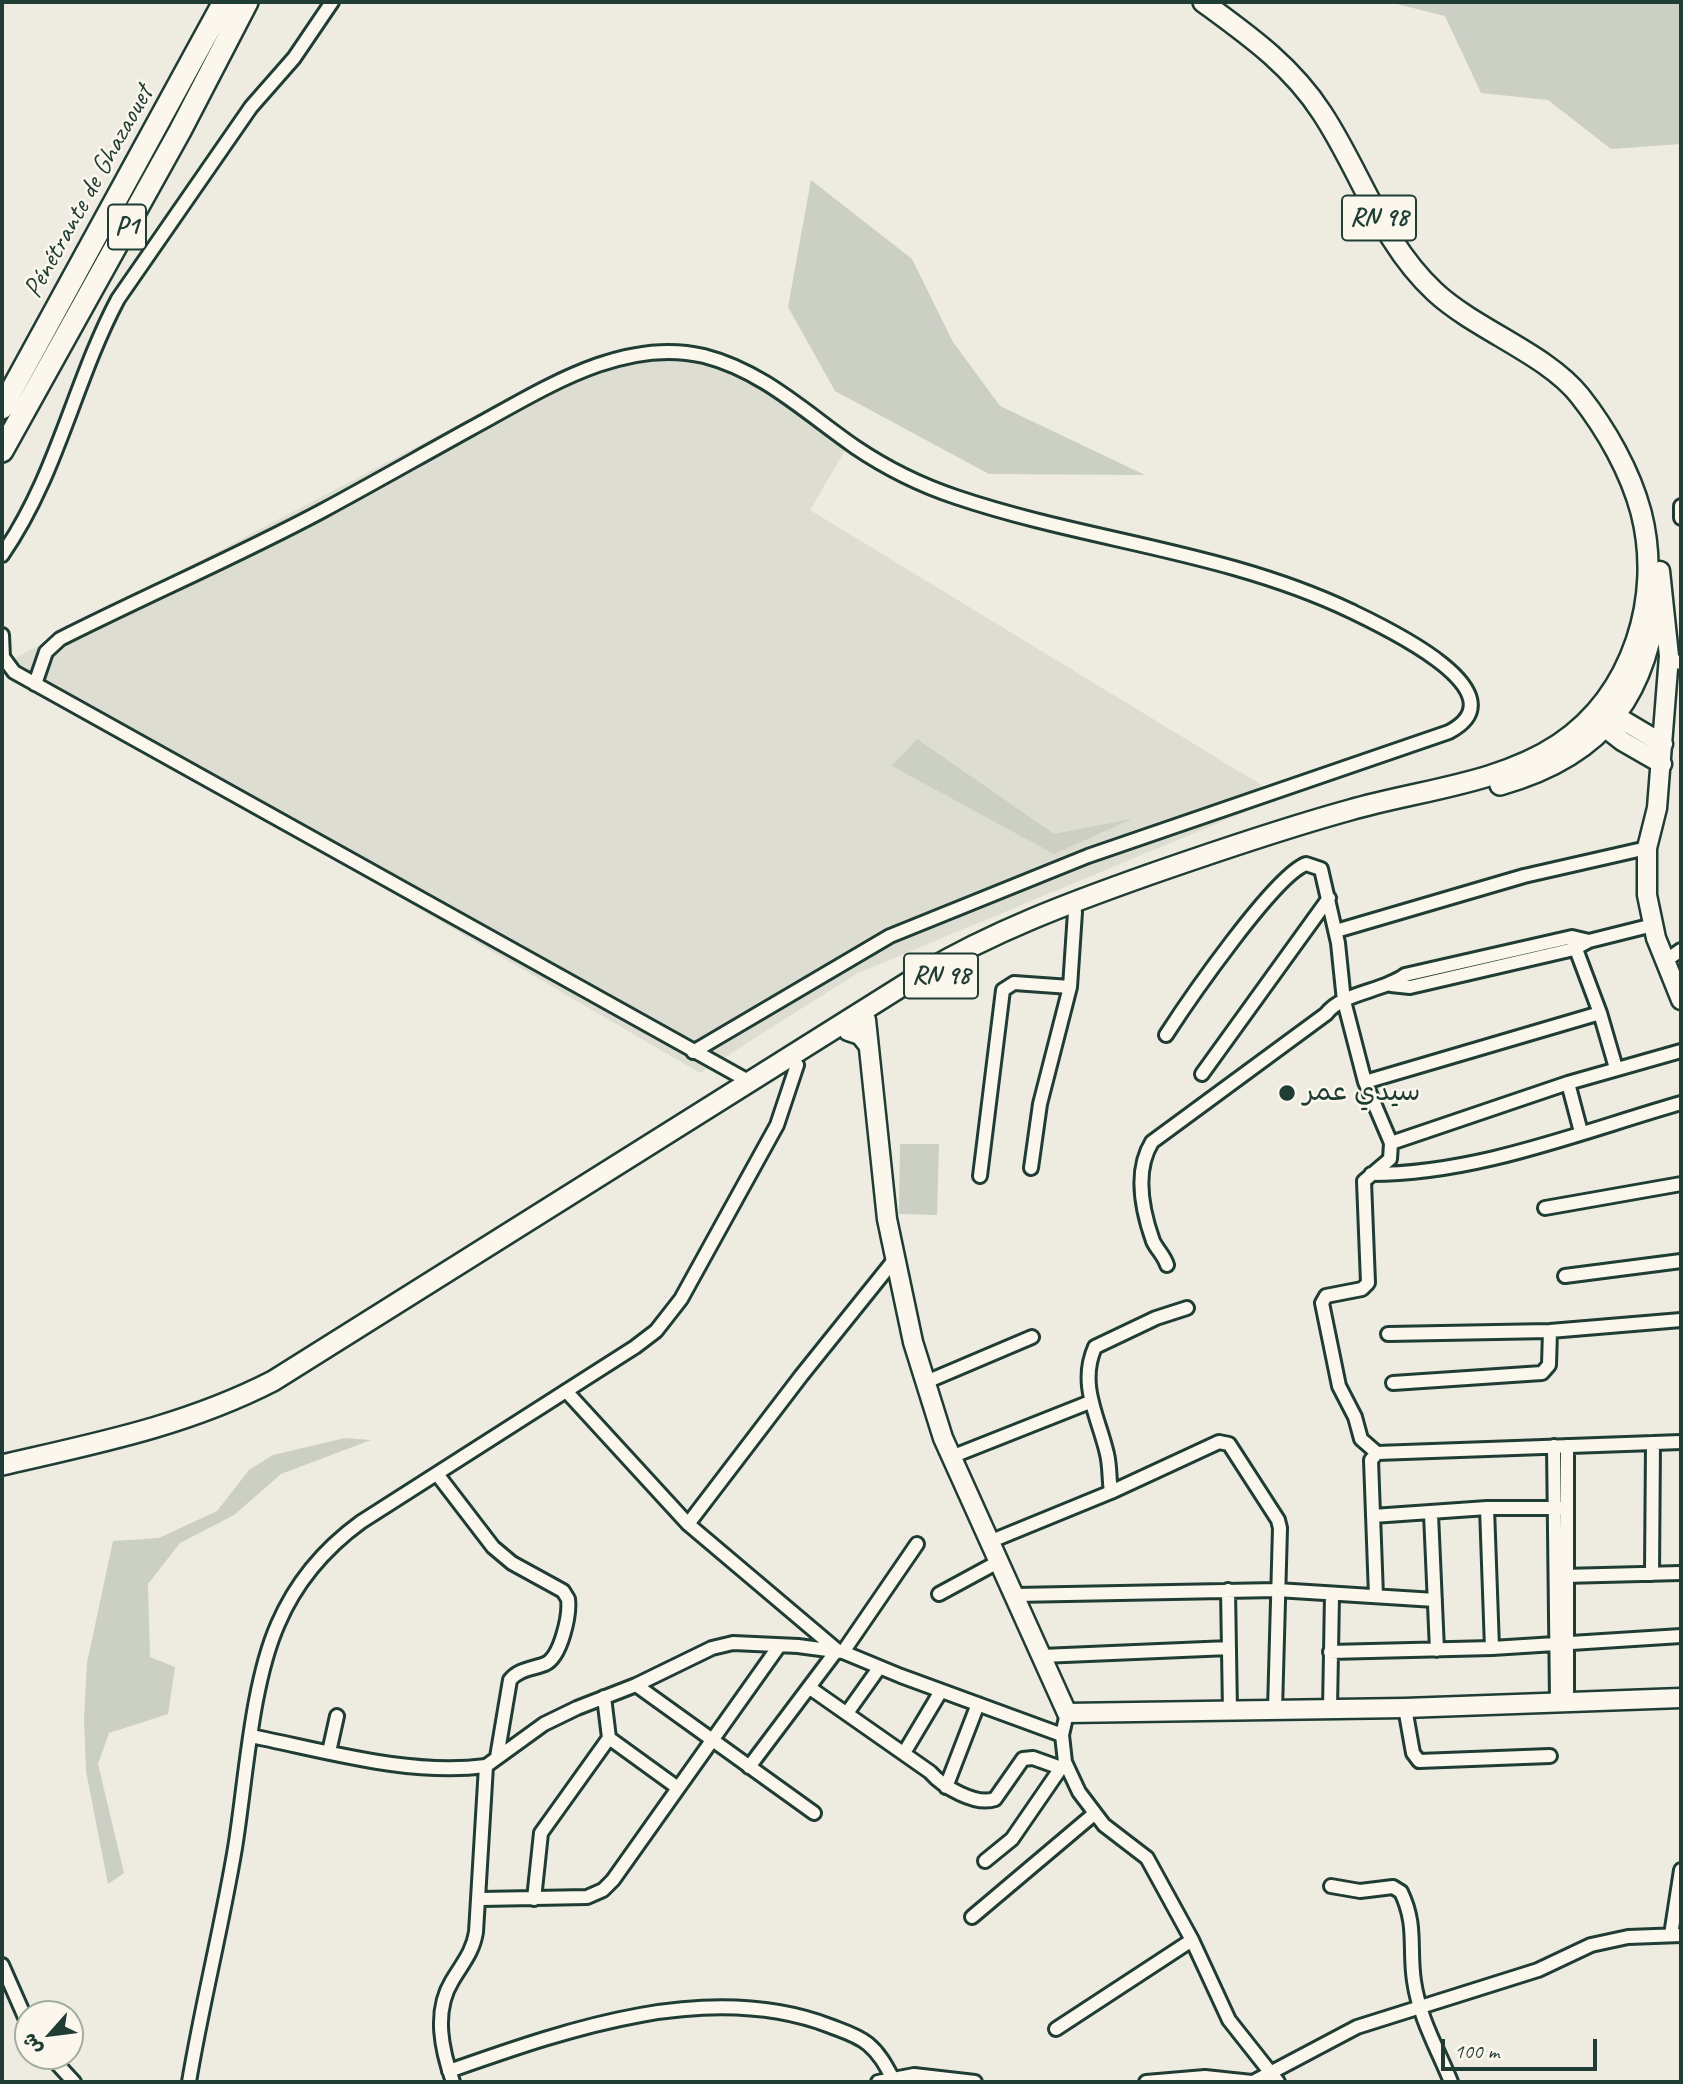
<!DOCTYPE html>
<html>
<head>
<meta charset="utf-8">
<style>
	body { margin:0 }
	#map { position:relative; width:1683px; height:2084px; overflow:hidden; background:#eeece1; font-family:Caveat,"Playpen Sans Arabic",sans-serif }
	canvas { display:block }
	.frame { position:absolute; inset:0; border:4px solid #1f3d34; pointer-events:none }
	.north { position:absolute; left:14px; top:2000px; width:70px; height:70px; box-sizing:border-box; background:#fbf7ec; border:2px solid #a3ada2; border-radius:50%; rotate:242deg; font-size:19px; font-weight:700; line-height:28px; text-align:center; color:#1f3d34 }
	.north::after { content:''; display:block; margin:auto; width:24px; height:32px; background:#1f3d34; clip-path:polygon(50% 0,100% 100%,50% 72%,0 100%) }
	.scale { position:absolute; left:1441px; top:2039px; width:156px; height:32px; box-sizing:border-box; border:4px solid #1f3d34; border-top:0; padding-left:9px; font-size:21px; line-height:24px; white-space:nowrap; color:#1f3d34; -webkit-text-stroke:5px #fbf7ec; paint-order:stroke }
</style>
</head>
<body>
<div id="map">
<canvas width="1683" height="2084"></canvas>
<div class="frame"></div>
<div class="north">ش</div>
<div class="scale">100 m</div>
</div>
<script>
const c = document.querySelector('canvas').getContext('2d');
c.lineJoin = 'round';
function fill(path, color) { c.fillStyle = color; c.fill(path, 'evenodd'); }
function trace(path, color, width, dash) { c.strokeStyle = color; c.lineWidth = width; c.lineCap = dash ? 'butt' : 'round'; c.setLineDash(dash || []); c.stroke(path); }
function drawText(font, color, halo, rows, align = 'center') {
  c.font = font + ' Caveat,"Playpen Sans Arabic",sans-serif'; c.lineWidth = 5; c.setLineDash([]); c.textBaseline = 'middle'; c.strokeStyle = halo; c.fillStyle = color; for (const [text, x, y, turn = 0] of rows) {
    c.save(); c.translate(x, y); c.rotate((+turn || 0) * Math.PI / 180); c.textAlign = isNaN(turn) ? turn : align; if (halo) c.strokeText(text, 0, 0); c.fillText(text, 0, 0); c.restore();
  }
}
fill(new Path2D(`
	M684,344L758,368L854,435L810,510L1281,797L856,974L700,1073L2,665L553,375L636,347Z`), '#ddddd2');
fill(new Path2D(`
	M1389,2H1681V144L1611,149L1548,100L1481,93L1445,16Z
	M811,180L912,259L953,342L1000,406L1145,475L989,474L835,391L788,307Z
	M917,739L1054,834L1132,819L1054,854L892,766Z
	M900,1144H939L937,1215L899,1214Z
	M345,1438L371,1440L281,1474L234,1515L180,1543L148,1584L150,1657L175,1667L168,1714L109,1733L98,1764L124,1873L108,1884L86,1771L84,1719L87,1663L113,1541L159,1538L217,1511L249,1470L273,1455Z`), '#cbcfc4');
const street = new Path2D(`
	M1681,506V518
	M2,555C57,476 74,382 118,299L251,107L294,58L332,2
	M2,635L3,657L14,672L750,1082
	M1680,663L1681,661
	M35,684L46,652L60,639C147,595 236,557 322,511C372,484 421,456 470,429C539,392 621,336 704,356C763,371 806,413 855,447C886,468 920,485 956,497C1086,541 1225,551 1351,611C1380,625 1525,692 1449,732L1088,856L890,936L693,1052
	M1336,931L1524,876L1647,848
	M1573,941L1600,1013L1616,1068
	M1665,961L1681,950
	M1391,985L1410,987L1574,949L1589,941L1653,925
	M1166,1035C1188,1001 1274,876 1306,864L1321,869L1338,943L1344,1001L1365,1082L1391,1143L1390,1159L1364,1181L1368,1283L1362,1289L1326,1296L1322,1303L1339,1386L1355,1417L1361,1439L1377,1453
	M1202,1074L1329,898
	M1365,1082L1600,1013
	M1568,1083L1581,1132
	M1391,1143L1568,1083L1681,1051
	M1031,1168L1040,1104L1070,987L1075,912
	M1371,1174C1477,1174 1580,1132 1681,1103
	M980,1176L1003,990L1014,983L1070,987
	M1545,1208L1681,1184
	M1167,1265C1164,1255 1157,1250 1153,1241C1142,1210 1134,1171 1152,1142L1326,1014C1343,992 1382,992 1405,975L1572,937L1589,941
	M1565,1276L1681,1261
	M1388,1334L1550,1331L1681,1320
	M926,1382L1032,1337
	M1393,1383L1542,1373L1549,1365L1550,1331
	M566,1391L688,1524L837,1650L749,1767
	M1554,1446L1557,1700
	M1567,1446V1700
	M951,1457L1090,1402
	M437,1474L493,1547L512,1563L563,1591L568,1599C570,1615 561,1657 545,1664C532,1669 519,1669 510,1680L497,1757
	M1111,1492C1109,1479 1110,1466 1107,1454C1099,1418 1078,1385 1095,1347L1156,1318L1187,1308
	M1487,1508L1492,1648
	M1431,1514L1437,1650
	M1373,1516L1487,1508H1561
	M688,1524L801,1376L895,1259
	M989,1542L1111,1492L1219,1442L1229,1444L1278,1520L1280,1528L1275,1710
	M1652,1574L1653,1443
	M1563,1576L1681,1573
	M1228,1590L1230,1711
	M939,1594L998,1562
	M1015,1595L1277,1590L1435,1600
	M1376,1596L1371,1460L1377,1453L1681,1442
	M843,1652L917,1544
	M1330,1652L1492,1648L1681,1636
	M1042,1656L1229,1648
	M636,1685L814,1813
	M810,1688L930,1772C943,1787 976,1806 995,1799L1023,1759L1033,1758L1061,1768
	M1405,1708L1413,1753L1419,1761L1550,1756
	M1330,1709L1332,1595
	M847,1713L879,1668
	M1067,1713L1062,1735L1065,1762L1079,1792L1104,1825L1147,1858L1192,1940L1229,2020L1278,2082
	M251,1736C326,1751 409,1776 486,1766
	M609,1738L678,1788
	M329,1752L337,1716
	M904,1753L941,1691
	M946,1787L978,1704
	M985,1861L1012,1839L1065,1762
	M1331,1886L1360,1891L1393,1887L1401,1892C1417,1925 1409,1948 1414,1981C1419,2017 1438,2050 1451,2082
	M481,1899L587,1897L603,1890L613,1880L779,1646
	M534,1899L541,1833L609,1738L604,1697
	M972,1917L1094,1814
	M1671,1935L1681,1870
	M2,1965L28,2024
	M1056,2029L1192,1940
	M50,2056L74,2082
	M449,2071C566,2030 708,1979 830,2026C843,2031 857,2035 868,2044C880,2054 886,2066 893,2079
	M189,2082C202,2004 222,1926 235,1848C246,1780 251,1685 278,1624C296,1582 324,1549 361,1522L635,1347L656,1331L681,1299L777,1125L797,1065
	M453,2082C442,2051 433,2012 452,1981C462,1964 473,1952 476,1932L486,1766L544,1724L577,1708L636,1685L712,1648L733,1643L798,1646L843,1652L901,1676L1062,1735
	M878,2082L914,2075L975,2082
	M1146,2082L1205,2077L1252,2082
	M1253,2082L1357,2027L1538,1970L1591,1945L1628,1937L1681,1935`);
const secondary = new Path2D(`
	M1660,571L1669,656L1657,808L1647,848V895L1656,938L1681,1000
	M1604,709L1663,744
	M1595,720L1622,741L1662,764
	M866,1020L887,1219L913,1342L943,1438L1067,1713L1405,1708L1681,1698
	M848,1031L860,1035L868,1045`);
const primary = new Path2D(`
	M1500,785C1607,755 1650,692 1659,584
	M2,1465C97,1443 185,1426 273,1381L923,973C994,931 1069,903 1148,875C1214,852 1281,829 1350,810C1419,790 1499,784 1559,744C1633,694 1663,597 1641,512C1630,471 1606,429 1580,396C1547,354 1476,330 1435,292C1381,242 1361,172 1322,113C1291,65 1248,35 1203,2`);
const highway = new Path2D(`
	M2,408L224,2
	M2,451L180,131L247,2`);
trace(street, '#1f3d34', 18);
trace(secondary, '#1f3d34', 23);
trace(primary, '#1f3d34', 24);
trace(highway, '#1f3d34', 26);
trace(street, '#fbf7ec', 12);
trace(secondary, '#fbf7ec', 18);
trace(primary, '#fbf7ec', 19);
trace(highway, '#fbf7ec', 21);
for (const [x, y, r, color] of [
	[1287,1093,9,"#1f3d34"]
]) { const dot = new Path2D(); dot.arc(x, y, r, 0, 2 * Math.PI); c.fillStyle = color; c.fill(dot); trace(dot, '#fbf7ec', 2.5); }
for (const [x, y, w] of [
	[1379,218,74],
	[127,227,38],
	[941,976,74]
]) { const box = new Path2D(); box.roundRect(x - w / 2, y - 22.5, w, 45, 5); c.fillStyle = '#fbf7ec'; c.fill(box); trace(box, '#1f3d34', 2); }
drawText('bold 26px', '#1f3d34', null, [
	["RN 98",1379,218],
	["P1",127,227],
	["RN 98",941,976]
]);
drawText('28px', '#1f3d34', '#fbf7ec', [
	["Pénétrante de Ghazaouet",89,192,-61]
]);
drawText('28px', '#1f3d34', '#fbf7ec', [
	["سيدي عمر",1303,1093]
], 'left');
</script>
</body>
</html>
